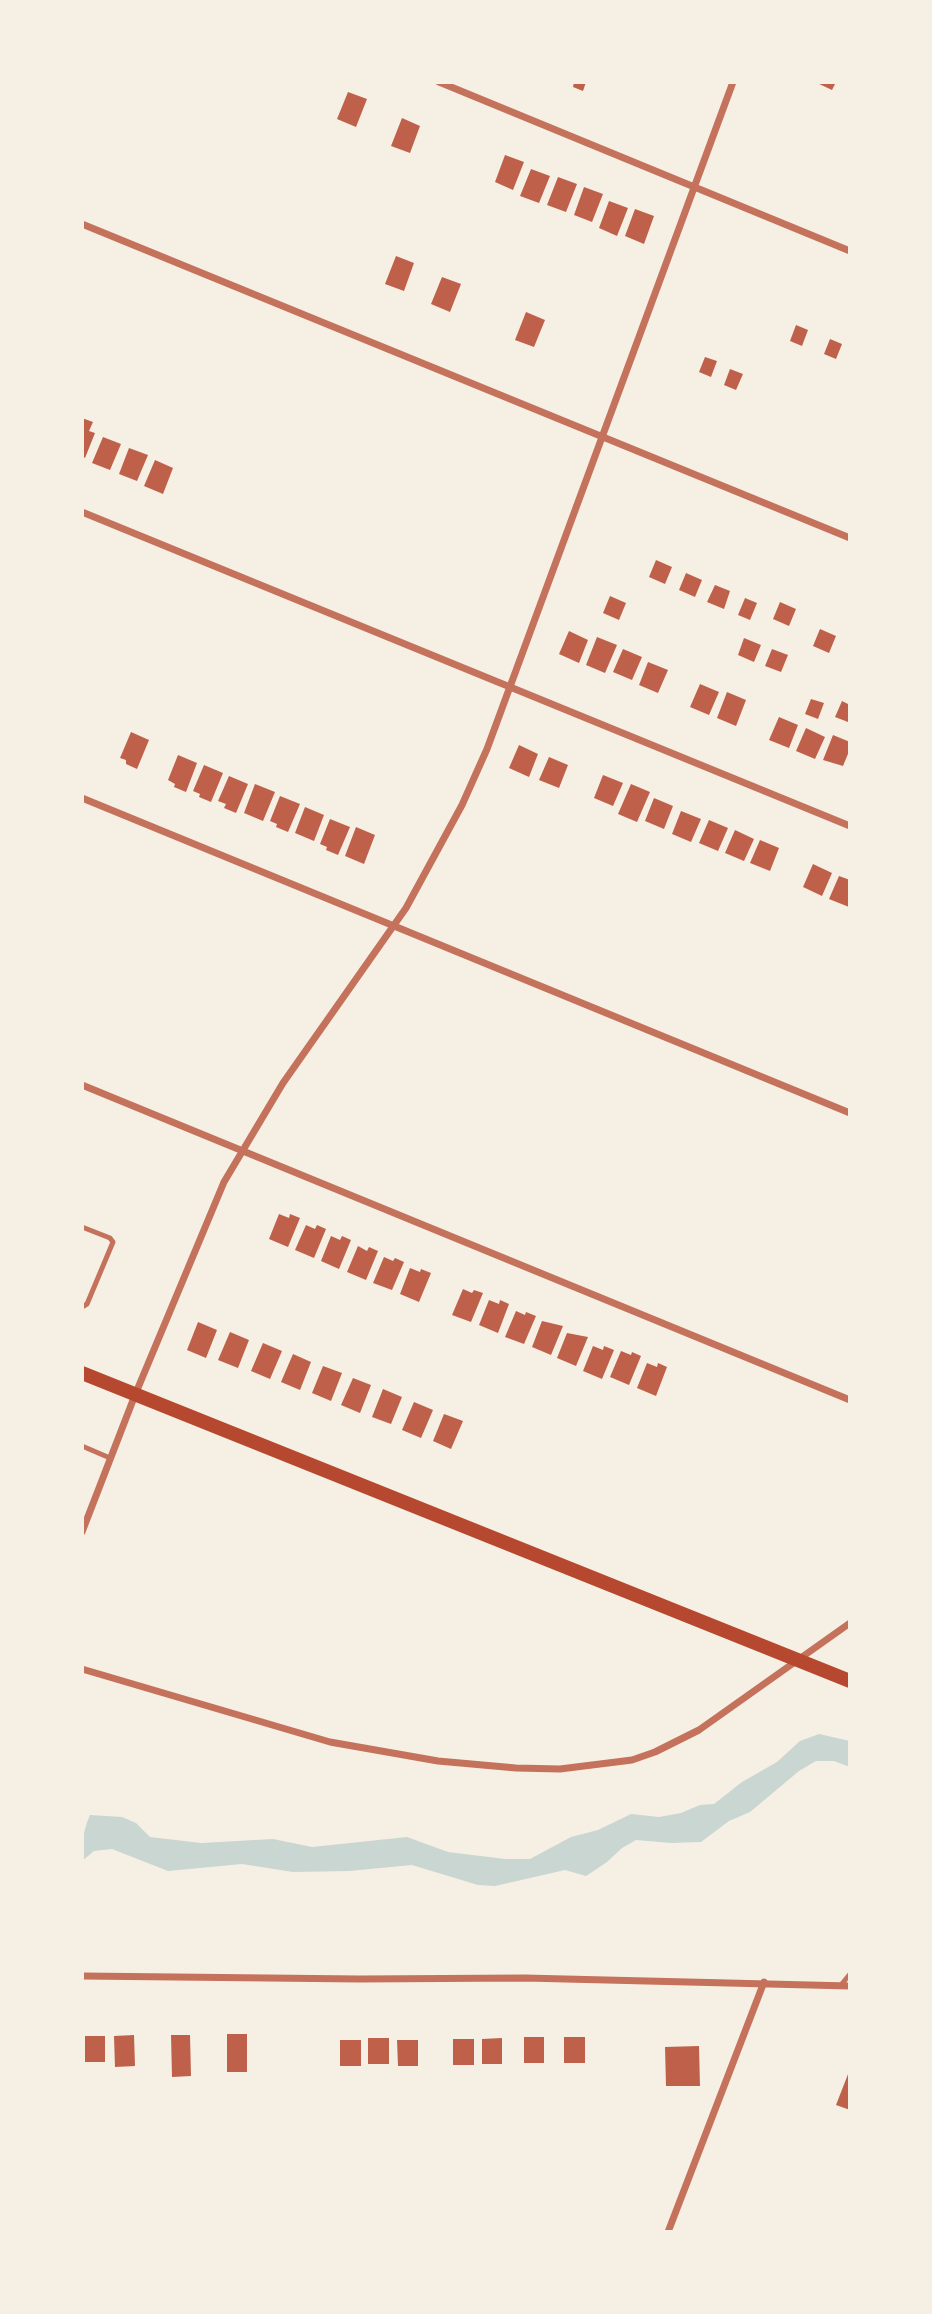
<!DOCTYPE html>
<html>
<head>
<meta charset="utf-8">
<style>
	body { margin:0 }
	#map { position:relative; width:932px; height:2314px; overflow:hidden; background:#f6efe4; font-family:"PT Sans",sans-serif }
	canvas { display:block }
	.frame { position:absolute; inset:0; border:84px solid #f6efe4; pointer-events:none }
</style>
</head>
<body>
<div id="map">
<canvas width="932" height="2314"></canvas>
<div class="frame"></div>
</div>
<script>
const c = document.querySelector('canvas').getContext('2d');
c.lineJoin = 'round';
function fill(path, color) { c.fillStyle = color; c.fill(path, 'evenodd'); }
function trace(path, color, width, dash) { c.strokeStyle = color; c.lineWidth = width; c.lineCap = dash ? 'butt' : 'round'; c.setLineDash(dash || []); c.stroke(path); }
fill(new Path2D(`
	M819,1734L850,1741V1767L834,1761H816L799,1771L750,1812L729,1821L701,1842L671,1843L636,1840L622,1848L607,1862L586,1876L565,1870L495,1886L478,1885L412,1865L349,1871L293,1872L242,1864L168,1871L112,1849L94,1851L82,1861C82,1844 83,1831 90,1815L122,1817L136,1823L150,1837L201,1843L273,1839L312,1847L407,1837L448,1852L505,1859H530L571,1837L598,1830L631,1814L659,1817L681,1813L700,1805L714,1804L742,1782L777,1762L800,1741Z`), '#c9d6d2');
fill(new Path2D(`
	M574,82H586L583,91L573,87Z
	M815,82H836L832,90Z
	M348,92L367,99L356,127L337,119Z
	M402,118L420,126L410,153L391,146Z
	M505,155L524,162L513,190L495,182Z
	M531,169L550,176L539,203L520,196Z
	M558,177L577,184L566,212L547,205Z
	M584,187L603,194L592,222L574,215Z
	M609,201L628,208L617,236L599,228Z
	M635,209L654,216L644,244L625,236Z
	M396,256L414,263L404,291L385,284Z
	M442,277L461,284L450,312L431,304Z
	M526,312L545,320L534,347L515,340Z
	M796,325L808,330L802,346L790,341Z
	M830,339L842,344L836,359L824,354Z
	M705,357L717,361L711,377L699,372Z
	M730,369L743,374L736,390L724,385Z
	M82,418L93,422L89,431L95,433L85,458L82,456Z
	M103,437L121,444L110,470L92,463Z
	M129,448L148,455L137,481L119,474Z
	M155,460L173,468L163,494L144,486Z
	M656,560L672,567L665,584L649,577Z
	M686,573L702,580L695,597L679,590Z
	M715,585L730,591L724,609L707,602Z
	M610,596L626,603L619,620L603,613Z
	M745,598L757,603L750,620L738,615Z
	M780,602L796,609L789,626L773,619Z
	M820,629L836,636L829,653L813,646Z
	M569,631L588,640L579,663L559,654Z
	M597,637L617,645L605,673L586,665Z
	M744,638L761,645L754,662L738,655Z
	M623,649L642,657L632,680L613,672Z
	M772,649L788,655L781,672L765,666Z
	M648,662L668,670L658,693L639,685Z
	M700,684L719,692L709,715L690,707Z
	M727,692L746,700L736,726L717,718Z
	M811,699L824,703L818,719L805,714Z
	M842,701L850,705L848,722L835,717Z
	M779,717L798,725L789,748L769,740Z
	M806,728L825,737L815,759L796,751Z
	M131,732L149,740L137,769L126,764V760L120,758Z
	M833,735L850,742V749L843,766L823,760Z
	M519,745L538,754L529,777L509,768Z
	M178,755L197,763L186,792L174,787L175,784L168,780Z
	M549,757L568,765L559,788L539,780Z
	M204,765L223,773L211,802L199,797L200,794L193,791Z
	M603,775L623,783L613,806L594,798Z
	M229,776L248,784L236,813L224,808L226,804L218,801Z
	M255,784L275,792L263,821L244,813Z
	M631,784L650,792L637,822L618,814Z
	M280,796L300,804L288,832L276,827L277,824L270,821Z
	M654,798L673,806L664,829L645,821Z
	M305,807L324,815L314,841L295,833Z
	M681,811L701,819L691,842L672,834Z
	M330,819L350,827L338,855L326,850L327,847L320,844Z
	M709,820L728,828L718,851L699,843Z
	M356,827L375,835L364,864L345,856Z
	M735,830L754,839L744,861L725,853Z
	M760,840L779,848L770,871L750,863Z
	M813,864L832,873L822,896L803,887Z
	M839,876L850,880L849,907L829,899Z
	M279,1214L289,1218L290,1214L300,1218L288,1247L269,1239Z
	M306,1225L315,1229L317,1225L326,1229L314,1258L295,1250Z
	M331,1236L340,1240L342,1236L351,1240L339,1269L321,1261Z
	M358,1246L367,1251L369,1247L378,1251L366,1280L347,1272Z
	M384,1257L393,1261L395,1258L404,1262L392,1290L373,1283Z
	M410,1268L420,1272L421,1269L431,1273L419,1302L400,1294Z
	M463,1289L472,1293L474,1290L483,1293L471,1322L452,1315Z
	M489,1300L499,1304L500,1300L509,1304L498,1333L479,1325Z
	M516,1311L525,1315L526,1312L536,1316L524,1344L505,1337Z
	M542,1321L563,1326L551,1355L532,1347Z
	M198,1322L217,1330L206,1358L187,1350Z
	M230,1332L249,1340L238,1368L218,1360Z
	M567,1333L588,1337L576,1366L557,1358Z
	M263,1343L282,1351L270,1379L251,1371Z
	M593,1346L603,1350L604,1346L614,1350L602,1379L583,1371Z
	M621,1351L631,1355L632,1352L641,1356L629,1385L610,1377Z
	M293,1354L311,1362L300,1390L281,1382Z
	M647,1363L657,1367L658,1363L667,1367L656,1396L637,1388Z
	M323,1366L342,1373L331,1401L312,1393Z
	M353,1378L371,1385L360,1413L341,1405Z
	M383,1389L402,1397L391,1424L372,1417Z
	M414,1402L433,1410L421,1438L402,1430Z
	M444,1414L463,1421L451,1449L433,1441Z
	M227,2034H247V2072H227Z
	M134,2035L135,2066L115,2067L114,2036Z
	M171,2035H190L191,2076L172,2077Z
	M85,2036H105V2062H85Z
	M524,2037H544V2063H524Z
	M564,2037H585V2063H564Z
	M368,2038H389V2064H368Z
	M502,2038V2064H482V2039Z
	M453,2039H474V2065H453Z
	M340,2040H361V2066H340Z
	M397,2040H418V2066H398Z
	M699,2046L700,2086H666L665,2047Z
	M850,2069V2110L836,2105Z`), '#bf614a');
trace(new Path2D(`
	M82,1227L110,1238L113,1242L87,1304L82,1307
	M82,1446L110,1458
	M841,1985L850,1974`), '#c5725c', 5);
trace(new Path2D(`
	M439,82L850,251
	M82,224L850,538
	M82,512L850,826
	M82,798L850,1113
	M82,1085L850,1400
	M82,1532L135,1395L224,1182L283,1083L406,908L462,805L487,749L733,82
	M82,1669L330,1742L438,1761L516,1768L560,1769L632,1760L655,1752L699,1730L850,1623
	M82,1976L360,1979L525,1978L850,1986
	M668,2232L764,1982`), '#c5725c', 7);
trace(new Path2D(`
	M82,1373L850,1681`), '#b5482f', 14);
</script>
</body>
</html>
